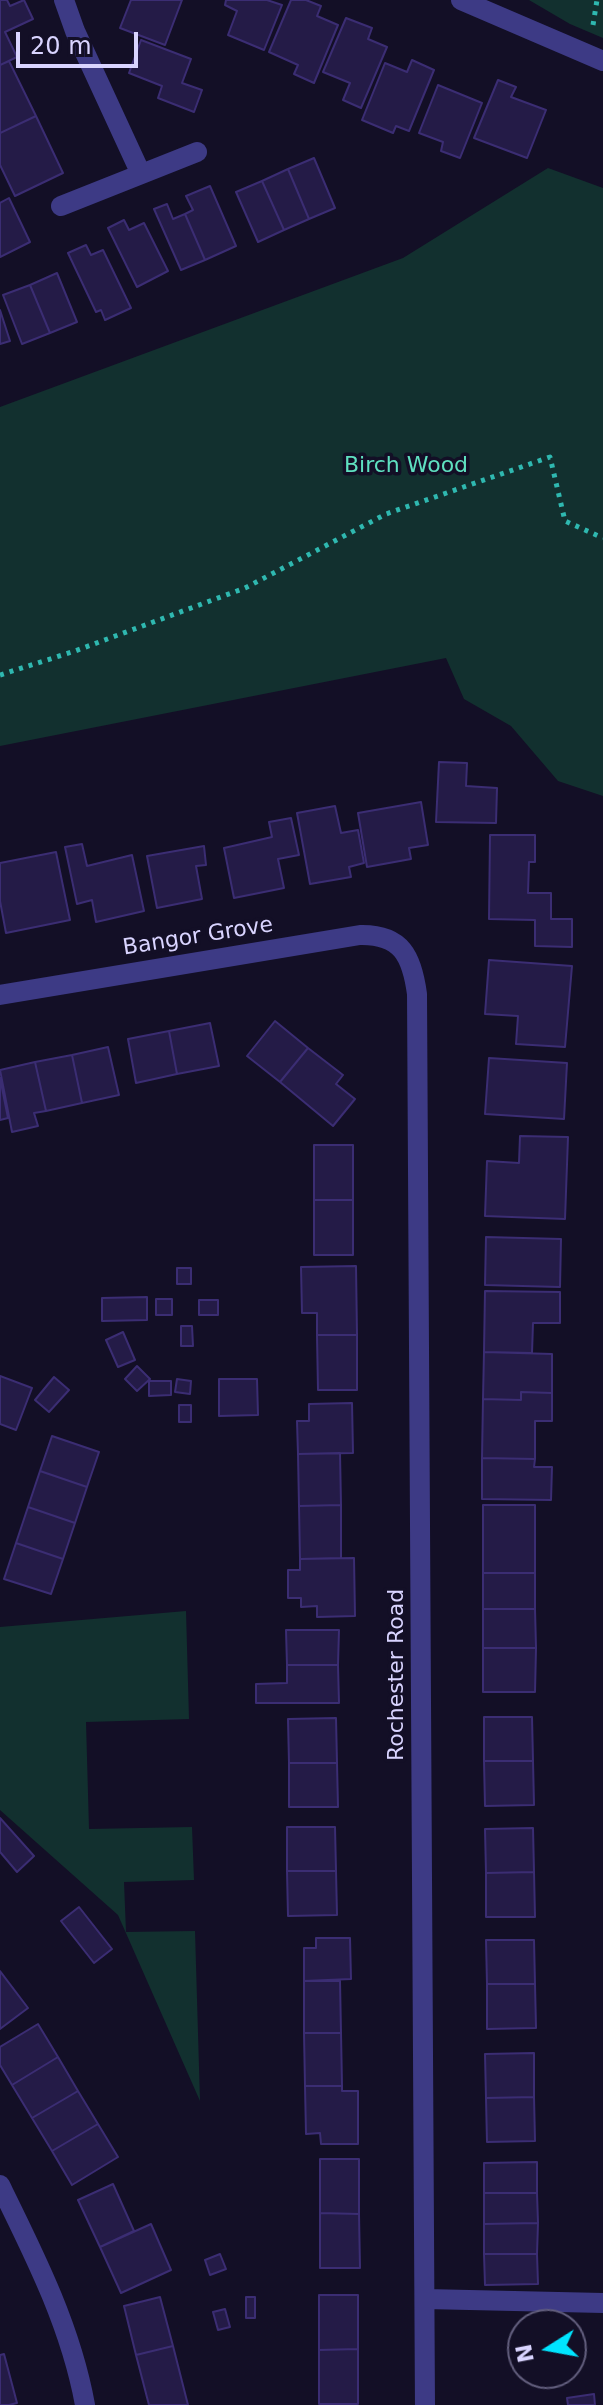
<!DOCTYPE html>
<html>
<head>
<meta charset="utf-8">
<style>
	body { margin:0 }
	#map { position:relative; width:603px; height:2405px; overflow:hidden; background:#130f26; font-family:"DejaVu Sans",sans-serif }
	canvas { display:block }
	.north { position:absolute; left:507px; top:2309px; width:80px; height:80px; box-sizing:border-box; background:#130f26; border:2px solid #625e7d; border-radius:50%; rotate:259deg; font-size:22px; font-weight:700; line-height:32px; text-align:center; color:#d9d4ff }
	.north::after { content:''; display:block; margin:auto; width:28px; height:36px; background:#00e5ff; clip-path:polygon(50% 0,100% 100%,50% 72%,0 100%) }
	.scale { position:absolute; left:16px; top:32px; width:122px; height:36px; box-sizing:border-box; border:4px solid #d9d4ff; border-top:0; padding-left:10px; font-size:24px; line-height:28px; white-space:nowrap; color:#d9d4ff; -webkit-text-stroke:6px #130f26; paint-order:stroke }
</style>
</head>
<body>
<div id="map">
<canvas width="603" height="2405"></canvas>
<div class="north">N</div>
<div class="scale">20 m</div>
</div>
<script>
const c = document.querySelector('canvas').getContext('2d');
c.lineJoin = 'round';
function fill(path, color) { c.fillStyle = color; c.fill(path, 'evenodd'); }
function trace(path, color, width, dash) { c.strokeStyle = color; c.lineWidth = width; c.lineCap = dash ? 'butt' : 'round'; c.setLineDash(dash || []); c.stroke(path); }
function drawText(font, color, halo, rows, align = 'center') {
  c.font = font + ' "DejaVu Sans",sans-serif'; c.lineWidth = 7; c.setLineDash([]); c.textBaseline = 'middle'; c.strokeStyle = halo; c.fillStyle = color; for (const [text, x, y, turn = 0] of rows) {
    c.save(); c.translate(x, y); c.rotate((+turn || 0) * Math.PI / 180); c.textAlign = isNaN(turn) ? turn : align; if (halo) c.strokeText(text, 0, 0); c.fillText(text, 0, 0); c.restore();
  }
}
fill(new Path2D(`
	M529,0H603V38L570,24Z
	M548,168L603,188V796L558,781L511,726L464,699L446,658L0,746V407L403,258Z
	M186,1611L189,1719L86,1722L89,1829L192,1827L194,1880L124,1882L126,1932L195,1931L200,2101L118,1915L0,1810V1627Z`), '#12302f');
const building = new Path2D(`
	M0,0H7L10,6L24,0L33,19L5,32L17,57L0,65Z
	M131,0H182L165,45L120,28Z
	M226,0H267L282,5L264,50L228,35L237,11L225,5Z
	M291,0H306L321,6L317,16L338,25L314,83L294,74L298,65L269,52Z
	M346,18L372,28L368,39L387,47L361,108L343,100L350,83L323,72Z
	M141,40L191,59L182,83L202,90L194,112L158,98L162,86L129,73Z
	M412,60L434,70L409,131L396,126L393,133L362,120L385,63L407,72Z
	M9,61L36,116L0,133V65Z
	M498,80L516,87L511,97L546,110L527,158L474,138Z
	M438,85L482,103L460,158L441,151L443,142L419,133Z
	M36,116L63,173L15,196L0,165V133Z
	M314,158L335,208L309,219L288,169Z
	M288,169L309,219L284,230L262,181Z
	M262,181L284,230L258,242L236,192Z
	M210,186L236,246L205,260L185,214L193,210L186,196Z
	M9,198L30,242L0,257V203Z
	M167,204L173,219L185,214L205,260L181,270L154,209Z
	M124,220L129,230L144,223L168,271L137,287L108,228Z
	M86,245L91,255L103,250L131,308L105,320L101,310L96,312L68,253Z
	M57,273L77,322L50,333L30,285Z
	M30,285L50,333L22,344L3,295Z
	M0,310L10,341L0,344Z
	M439,762L467,763L466,786L497,788L496,823L436,822Z
	M421,802L428,845L409,848L411,859L367,867L358,813Z
	M335,806L341,833L358,830L364,863L349,867L351,877L310,884L297,813Z
	M291,818L299,855L278,859L284,888L234,898L224,848L272,837L269,822Z
	M490,835H535V862H529L528,893H551V919H572V947L535,946V920L489,919Z
	M82,844L87,866L132,855L144,911L96,922L92,900L77,904L65,847Z
	M204,846L206,865L196,866L202,899L157,908L147,856Z
	M56,852L70,920L6,933L0,901V863Z
	M489,960L572,966L565,1047L516,1044L518,1016L485,1014Z
	M275,1021L308,1048L280,1082L247,1056Z
	M210,1023L219,1066L177,1074L169,1031Z
	M169,1031L177,1074L136,1083L128,1039Z
	M108,1047L119,1095L82,1103L72,1055Z
	M308,1048L343,1075L336,1084L355,1099L333,1126L280,1082Z
	M72,1055L82,1103L46,1111L35,1062Z
	M489,1058L567,1063L564,1119L485,1114Z
	M35,1062L46,1111L34,1113L38,1126L12,1132L0,1070Z
	M0,1078L8,1118L0,1120Z
	M520,1136L568,1137L565,1219L485,1216L487,1161L519,1163Z
	M314,1145H353V1200H314Z
	M314,1200H353V1255H314Z
	M486,1237L561,1239L560,1287L485,1285Z
	M356,1266L357,1335H317V1313H302L301,1267Z
	M177,1268H191V1284H177Z
	M485,1291L560,1292V1323H533L532,1353L484,1352Z
	M147,1297V1320L102,1321V1298Z
	M156,1299H172V1315H156Z
	M199,1300H218V1315H199Z
	M181,1326H192L193,1346H181Z
	M123,1332L135,1360L118,1367L106,1340Z
	M317,1335H357V1390H318Z
	M484,1352L552,1354V1393L521,1392V1400L483,1399Z
	M137,1366L150,1379L137,1391L125,1379Z
	M0,1376L32,1388L16,1430L0,1424Z
	M54,1377L69,1390L49,1412L35,1400Z
	M177,1379L191,1381L190,1394L175,1392Z
	M219,1379H257L258,1415L219,1416Z
	M149,1381H171V1395L149,1396Z
	M521,1392L552,1393V1421H535V1459L482,1458L483,1399L521,1400Z
	M352,1403L353,1453L298,1454L297,1421H309V1404Z
	M179,1405H191V1422H179Z
	M52,1436L99,1452L87,1487L40,1471Z
	M340,1453L341,1505L299,1506L298,1454Z
	M482,1458L535,1459L534,1467H552L551,1500L482,1499Z
	M40,1471L87,1487L75,1523L28,1507Z
	M341,1505V1558L300,1559L299,1506Z
	M483,1505H535V1573H483Z
	M28,1507L75,1523L63,1559L16,1543Z
	M16,1543L63,1559L51,1594L4,1579Z
	M354,1558L355,1616L317,1617V1606L301,1607V1598H288V1570H300V1559Z
	M483,1573H535V1609H483Z
	M483,1609H535L536,1648H483Z
	M286,1630H339L338,1665H287Z
	M483,1648H536L535,1692H483Z
	M287,1665H338L339,1703H256V1684L287,1683Z
	M484,1717H532L533,1761H484Z
	M336,1718L337,1763H289L288,1719Z
	M484,1761H533L534,1805L485,1806Z
	M289,1763H337L338,1807H289Z
	M0,1818L34,1856L17,1872L0,1852Z
	M287,1827H335L336,1871H287Z
	M533,1828L534,1872L486,1873L485,1829Z
	M287,1871H336L337,1915L288,1916Z
	M534,1872L535,1917H486V1873Z
	M79,1907L112,1949L94,1963L61,1921Z
	M316,1938H350L351,1979L304,1981V1948H316Z
	M486,1940H534L535,1984H487Z
	M0,1971L28,2008L0,2029Z
	M304,1981H340L341,2033H304Z
	M487,1984H535L536,2028L487,2029Z
	M38,2024L58,2057L12,2085L0,2065V2047Z
	M304,2033H341L342,2086H305Z
	M534,2053V2097L486,2098L485,2054Z
	M58,2057L78,2091L32,2118L12,2085Z
	M305,2086H342V2091H358V2144H321L320,2133L306,2134Z
	M78,2091L98,2124L52,2151L32,2118Z
	M534,2097L535,2141L487,2142L486,2098Z
	M98,2124L118,2157L72,2185L52,2151Z
	M320,2159H359V2214L320,2213Z
	M537,2162V2193H484V2163Z
	M113,2184L134,2231L100,2247L78,2200Z
	M484,2193H537L538,2223L484,2224Z
	M320,2213L359,2214L360,2268H320Z
	M538,2223L537,2254H484V2224Z
	M151,2224L171,2270L121,2293L100,2247Z
	M220,2254L226,2269L210,2275L205,2260Z
	M484,2254H537L538,2284L485,2285Z
	M319,2295H358V2349L319,2350Z
	M160,2297L173,2346L136,2355L124,2306Z
	M246,2297H255V2318H246Z
	M225,2309L230,2327L218,2330L213,2312Z
	M173,2346L188,2405H149L136,2355Z
	M358,2349V2404H319V2350Z
	M4,2354L17,2403L9,2405H0V2355Z
	M594,2394L595,2405H568L567,2398Z`);
fill(building, '#241b47');
trace(building, '#3b2d73', 2);
trace(new Path2D(`
	M593,25L597,0
	M0,675L75,651L245,588L386,514L550,457L565,521L603,538`), '#2fb8b0', 5, [4, 6]);
trace(new Path2D(`
	M64,0L75,31L141,174
	M461,0L603,61
	M61,206L197,152
	M0,995L360,935C402,934 412,957 417,994L425,2405
	M0,2185C35,2256 71,2327 85,2405
	M425,2299L603,2303`), '#3d3a85', 20);
drawText('22px', '#5fe0c0', '#130f26', [
	["Birch Wood",406,466]
]);
drawText('22px', '#d9d4ff', '#130f26', [
	["Bangor Grove",198,937,-9],
	["Rochester Road",397,1675,-90]
]);
</script>
</body>
</html>
